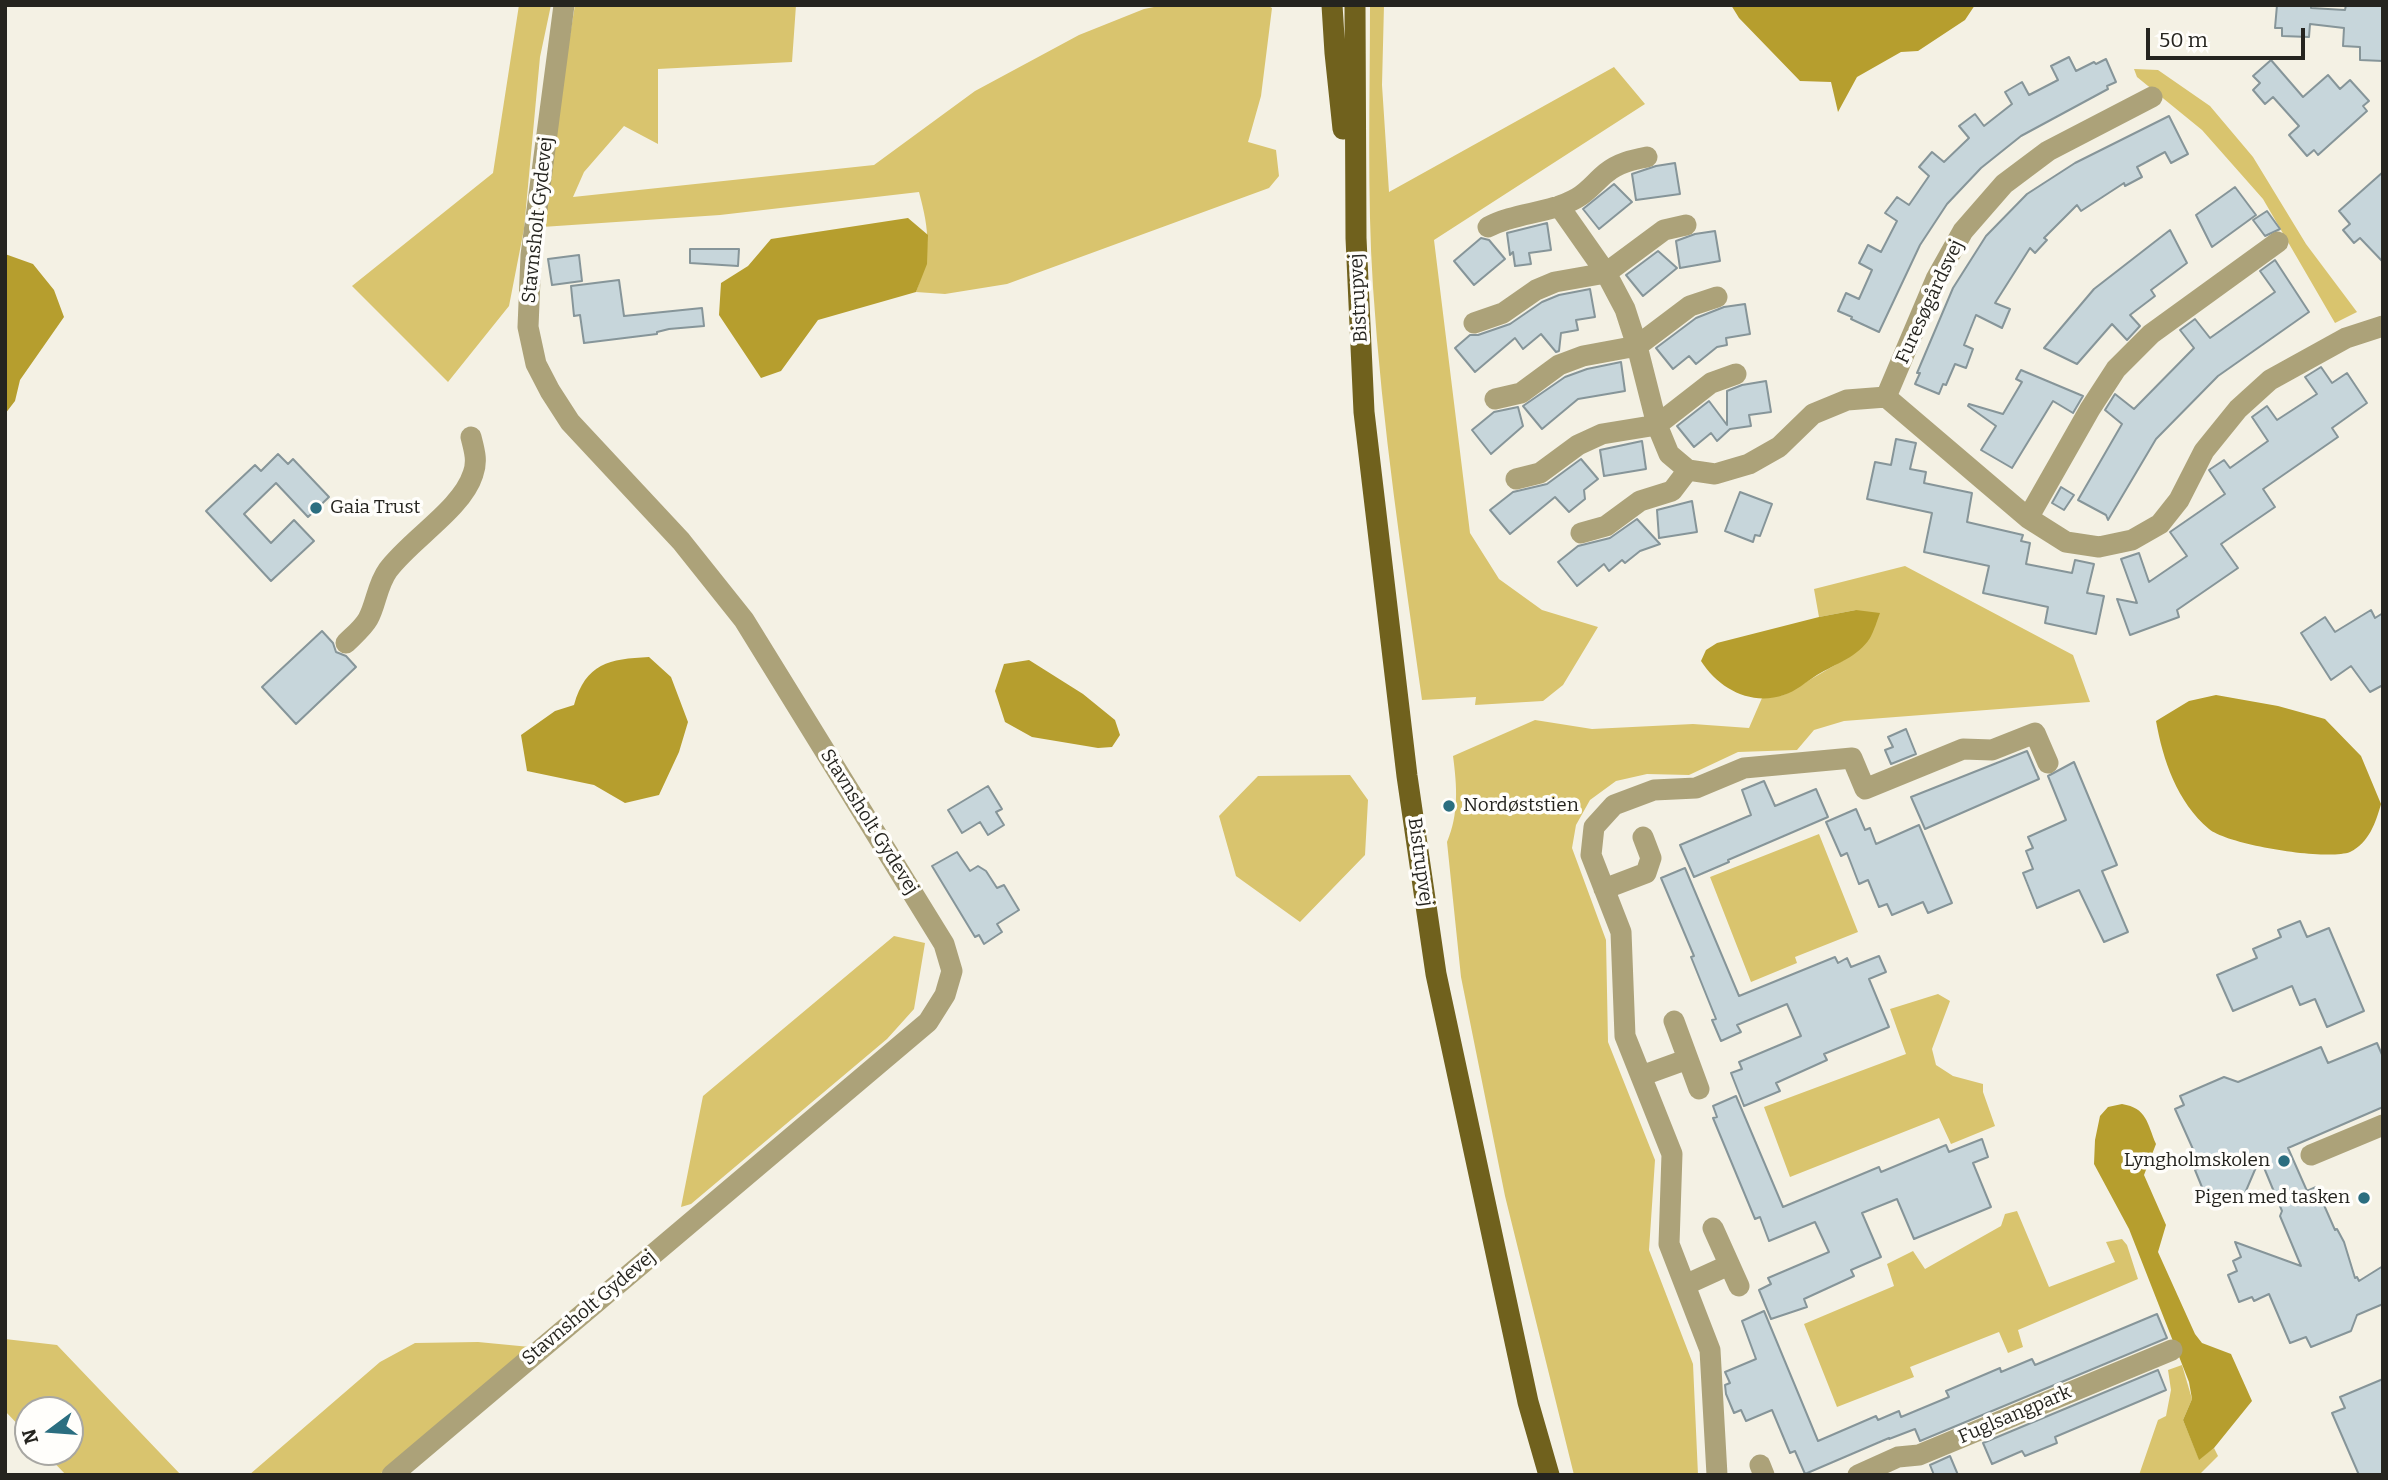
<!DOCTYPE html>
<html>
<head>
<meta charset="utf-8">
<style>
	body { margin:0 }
	#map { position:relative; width:2388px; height:1480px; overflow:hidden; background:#f4f1e4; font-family:Bitter,serif }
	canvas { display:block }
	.frame { position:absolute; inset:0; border:7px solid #25241f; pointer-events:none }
	.north { position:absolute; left:14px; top:1396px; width:70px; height:70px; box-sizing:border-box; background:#fffefb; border:2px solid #a8a7a3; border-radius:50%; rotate:254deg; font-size:19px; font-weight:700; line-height:28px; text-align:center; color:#25241f }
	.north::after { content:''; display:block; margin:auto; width:24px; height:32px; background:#2b6e80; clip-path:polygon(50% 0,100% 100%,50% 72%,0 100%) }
	.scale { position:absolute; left:2146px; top:28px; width:159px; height:32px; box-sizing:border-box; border:4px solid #25241f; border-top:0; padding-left:9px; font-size:21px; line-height:24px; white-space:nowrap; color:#25241f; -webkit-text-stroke:5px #fffefb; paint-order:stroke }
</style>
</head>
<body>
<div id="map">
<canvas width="2388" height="1480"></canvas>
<div class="frame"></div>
<div class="north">N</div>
<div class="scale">50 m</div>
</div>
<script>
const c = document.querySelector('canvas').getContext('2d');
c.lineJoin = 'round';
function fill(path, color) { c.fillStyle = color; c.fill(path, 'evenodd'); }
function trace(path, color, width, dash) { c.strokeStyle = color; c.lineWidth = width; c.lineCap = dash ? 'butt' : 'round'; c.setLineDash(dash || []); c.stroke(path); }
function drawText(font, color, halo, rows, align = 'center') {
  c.font = font + ' Bitter,serif'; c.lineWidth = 7; c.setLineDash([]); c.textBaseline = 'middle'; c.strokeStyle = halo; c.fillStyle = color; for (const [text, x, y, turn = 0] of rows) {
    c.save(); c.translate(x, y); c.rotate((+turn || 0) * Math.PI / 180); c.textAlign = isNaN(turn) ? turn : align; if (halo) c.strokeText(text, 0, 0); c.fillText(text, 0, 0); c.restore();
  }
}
fill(new Path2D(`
	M519,5H551L540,57L524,229L509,306L448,382L352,286L493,173Z
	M575,5H796L792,62L658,69V144L624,126L584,172L573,197L874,165L975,91L1079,35L1144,9L1164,5H1267L1272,8L1261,96L1248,142L1276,150L1279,176L1269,188L1007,284L945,294L916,292C931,252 930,233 919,192L720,215L542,227L555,125Z
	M1370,5H1384L1382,85L1389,192L1614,67L1645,104L1434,240L1470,533L1499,579L1542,610L1598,627L1563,685L1543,701L1475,705L1476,697L1422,700C1403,563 1382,426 1373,287C1367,194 1370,99 1370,5Z
	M2134,69L2158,70L2210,106L2253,157L2306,244L2357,312L2335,323L2263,199L2202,130L2137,77Z
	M1905,566L2073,655L2090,702L1844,721L1814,730L1797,750L1738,752L1689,775L1647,774L1616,781L1590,800L1576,825L1572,848L1606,940L1608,1042L1655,1160L1649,1250L1693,1364L1698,1475H1574L1505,1196L1461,977L1447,842C1459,814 1457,786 1453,756L1535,720L1592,729L1693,724L1749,728L1762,698L1784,695L1847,658L1856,610L1819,617L1814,589Z
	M1350,775L1368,800L1365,855L1300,922L1236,876L1219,816L1258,776Z
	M1819,834L1858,932L1795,957L1797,963L1751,982L1710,877Z
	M894,936L925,943L914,1009L887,1039L691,1204L681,1207L703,1096Z
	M1938,994L1950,1001L1932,1049L1936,1065L1953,1076L1983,1084V1092L1995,1126L1951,1144L1939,1118L1790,1177L1764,1107L1906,1054L1890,1009Z
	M2017,1211L2049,1287L2115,1262L2106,1242L2122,1239L2127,1245L2138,1279L2018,1330L2023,1347L2008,1353L1999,1332L1910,1367L1914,1377L1837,1407L1804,1324L1894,1286L1887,1264L1913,1251L1925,1269L2001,1226L2005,1214Z
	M5,1339L57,1345L181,1475H66L44,1452H70V1410H28V1435L5,1411Z
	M478,1342L530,1347L379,1475H249L380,1362L415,1343Z
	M2182,1365L2192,1399L2183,1420L2199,1459L2214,1448L2218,1456L2199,1475H2139L2158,1420L2166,1416L2171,1390L2168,1370Z`), '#d9c46e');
fill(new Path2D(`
	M1731,5H1975L1965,20L1918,51L1901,52L1857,77L1838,112L1831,82L1800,81L1739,18Z
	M908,218L928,235L927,264L916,292L818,320L781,371L761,378L719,315L721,283L748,266L771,239Z
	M5,254L33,264L54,290L64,317L20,380L15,401L5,414Z
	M1856,610L1880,613C1877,621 1874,631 1870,638C1858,657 1835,664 1817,675C1806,682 1796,691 1784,695C1751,706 1719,689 1701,661L1706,650L1717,643L1819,617Z
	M649,657L671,677L688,722L679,752L659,795L625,803L594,785L527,771L521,735L555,711L574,705C586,663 609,659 649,657Z
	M1029,660L1083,694L1115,720L1120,735L1112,747L1098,748L1032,737L1005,722L995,691L1004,664Z
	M2216,695L2278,706L2325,719L2361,756L2381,804C2376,822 2369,843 2350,852C2327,861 2228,845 2209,829C2177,802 2163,760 2156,721L2189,701Z
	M2122,1104C2147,1108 2147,1123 2156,1144L2144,1175L2166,1225L2158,1252L2195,1334L2202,1343L2231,1354L2252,1401L2214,1448L2199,1460L2183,1420L2192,1399L2189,1382L2129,1229L2094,1164L2095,1140L2100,1116L2108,1107Z`), '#b69e2e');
const building = new Path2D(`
	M2277,5H2311V8L2345,10L2346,5H2383V61L2360,60V47L2343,46L2344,28L2310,24L2309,37L2282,36V28H2275Z
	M2069,57L2076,71L2094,62L2096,64L2106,59L2116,82L2107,86L2108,89L2021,136L1981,168L1947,204L1920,245L1879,332L1851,319L1852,317L1838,311L1846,293L1859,299L1872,270L1859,263L1868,245L1881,252L1897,221L1885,213L1897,197L1909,205L1929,176L1919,167L1932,152L1944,162L1969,138L1959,126L1975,114L1984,126L2012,104L2005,92L2022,82L2029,95L2058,80L2051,66Z
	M2271,60L2303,97L2328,75L2340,89L2350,80L2369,101L2363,106L2367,111L2318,155L2314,150L2307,156L2289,135L2299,126L2273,97L2265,104L2253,90L2260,83L2253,76Z
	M2169,116L2188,154L2171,163L2165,152L2137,167L2142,177L2125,186L2124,183L2081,211L2077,205L2044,238L2047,240L2035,253L2030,248L1995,303L2010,309L2002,328L1976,315L1964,345L1973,349L1966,368L1955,364L1946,385L1943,384L1939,394L1915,384L1920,373H1917L1953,288L1986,236L2027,194L2075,163Z
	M1675,163L1680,194L1636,200L1632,174L1656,166Z
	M2383,172V262L2360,238L2354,243L2343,230L2350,224L2339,211Z
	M1614,184L1632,202L1599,229L1583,209Z
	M2235,187L2256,215L2212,247L2196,215Z
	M2267,211L2280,229L2265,236L2253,220Z
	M1547,223L1551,250L1529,253L1531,264L1515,266L1513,252L1510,255L1507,233Z
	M2170,230L2187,263L2151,290L2155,296L2130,315L2140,326L2127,340L2112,324L2077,364L2044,348L2094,289Z
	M1715,231L1720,261L1680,268L1676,241L1695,234Z
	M1481,238L1489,240L1505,259L1474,285L1454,261Z
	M690,249H739L738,266L690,263Z
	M1658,251L1677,268L1643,296L1626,275Z
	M579,255L582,281L552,285L548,259Z
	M2275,260L2309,312L2218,376L2156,439L2108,520L2106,515L2078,500L2122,424L2105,410L2115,394L2134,409L2194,348L2180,330L2195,319L2210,338L2275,292L2260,271Z
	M619,280L624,316L702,308L704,326L669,329L657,332V334L584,343L580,315L574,316L571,286Z
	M1590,289L1595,317L1576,320L1578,330L1561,333L1559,351L1556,352L1541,334L1523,349L1515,338L1475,372L1455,348L1470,335H1478L1510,324L1542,302L1559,295Z
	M1745,304L1750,334L1726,338L1727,345L1717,347L1696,364L1689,356L1673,369L1656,348L1696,318L1724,307Z
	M1621,362L1625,391L1578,399L1542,429L1523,406L1565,377L1587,369Z
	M2321,367L2332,383L2347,373L2367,403L2332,428L2338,437L2263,489L2275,507L2221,544L2238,568L2177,610L2179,617L2130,635L2117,599L2137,603L2121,559L2139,553L2149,582L2187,556L2170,532L2225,494L2209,470L2224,460L2230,468L2268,441L2252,417L2267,406L2277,420L2317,394L2305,377Z
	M2021,370L2083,396L2073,413L2053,401L2012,468L1981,450L1996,426L1968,406L1969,404L2003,414L2022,382L2016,379Z
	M1766,381L1771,412L1749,415L1751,426L1730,429L1717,441L1711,433L1694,447L1677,426L1709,401L1727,425V391L1742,385Z
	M1518,407L1523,426L1491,454L1472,430L1494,412Z
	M1896,439L1916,443L1910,469L1926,472L1924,483L1972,493L1967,522L2023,535L2021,541L2030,543L2026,564L2072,573L2075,560L2094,564L2087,593L2104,596L2096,634L2045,623L2048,607L1983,593L1989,566L1924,552L1932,513L1867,499L1875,462L1891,465Z
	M1642,441L1646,469L1604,476L1600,450Z
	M278,454L288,464L293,459L329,497L308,517L276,483L244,514L271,543L294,520L314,541L271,581L206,511L255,465L261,471Z
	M1581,459L1598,479L1584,490L1585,499L1569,512L1555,497L1510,534L1490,510L1513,492L1547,484Z
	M2061,487L2074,495L2064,510L2052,503Z
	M1740,492L1772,504L1760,536L1755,535L1753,542L1725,531Z
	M1692,501L1697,532L1659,538L1657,510Z
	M1637,519L1660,544L1640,551L1625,563L1622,560L1609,571L1604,564L1577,586L1558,562L1578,546L1610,538Z
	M2371,610L2375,618L2383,613V685L2370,692L2351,666L2331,680L2301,633L2325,617L2335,632Z
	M322,631L333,643L336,652L346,656L356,667L296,724L262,687Z
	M1906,729L1916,754L1891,764L1885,750L1893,747L1888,737Z
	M2027,751L2039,779L1925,829L1911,797Z
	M2074,762L2117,865L2102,871L2128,932L2104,942L2079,890L2037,908L2023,873L2033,869L2026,851L2033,848L2028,837L2066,820L2048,776Z
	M1764,781L1775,806L1816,789L1828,817L1728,860L1729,862L1694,877L1680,845L1751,815L1742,790Z
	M988,786L1002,809L996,812L1004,825L988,835L980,822L962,833L948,810Z
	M1856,809L1865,830L1870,828L1876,844L1919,825L1952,903L1928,913L1923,902L1892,915L1887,904L1879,907L1868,880L1859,884L1847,853L1841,856L1826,822Z
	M957,852L970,871L978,866L986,871L997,888L1004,885L1019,910L997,924L1002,932L984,944L979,935L975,937L932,866Z
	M1685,868L1739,996L1835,957L1838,963L1847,958L1851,967L1879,956L1886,972L1869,979L1889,1027L1824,1054L1827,1060L1776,1083L1780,1091L1744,1106L1731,1073L1742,1069L1739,1062L1801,1036L1787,1004L1737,1025L1741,1032L1721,1041L1712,1020L1716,1019L1691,957L1694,956L1661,878Z
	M2300,921L2307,937L2329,928L2364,1011L2327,1027L2315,999L2300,1005L2292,986L2233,1011L2217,975L2257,958L2253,949L2281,937L2278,930Z
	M2377,1043L2383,1057V1107L2288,1148L2307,1191L2316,1187L2335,1230L2337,1229L2344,1242L2355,1278L2357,1277L2359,1281L2383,1266V1304L2357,1315L2351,1331L2311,1347L2306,1337L2290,1343L2269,1294L2254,1301L2252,1297L2239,1302L2228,1275L2237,1271L2233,1261L2241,1257L2235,1242L2301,1266L2280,1216L2282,1211L2260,1158L2245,1193L2221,1203L2216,1193L2206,1197L2195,1170L2201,1167L2175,1109L2184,1105L2180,1096L2224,1077L2238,1082L2321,1047L2328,1063Z
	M1736,1096L1783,1207L1879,1167L1881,1172L1946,1145L1949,1152L1982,1139L1988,1157L1973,1163L1991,1207L1914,1239L1897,1199L1862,1213L1881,1257L1851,1270L1854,1276L1804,1299L1807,1307L1771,1319L1759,1290L1771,1284L1768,1278L1829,1252L1815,1222L1769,1241L1760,1217L1755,1219L1713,1118L1717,1117L1713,1106Z
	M1764,1311L1818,1441L1876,1416L1878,1420L1899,1411L1901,1417L1949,1397L1946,1391L2000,1368L2001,1372L2032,1359L2035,1365L2157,1314L2167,1338L1920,1441L1915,1429L1889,1439V1438L1805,1474L1795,1451L1790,1453L1772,1410L1746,1421L1741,1410L1734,1413L1726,1394L1725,1385L1730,1383L1725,1372L1756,1359L1742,1321Z
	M2158,1370L2166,1390L2055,1437L2057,1443L2025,1456L2022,1451L1992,1464L1983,1443Z
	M2383,1379V1475H2359L2332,1413L2345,1408L2340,1397Z
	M1950,1456L1958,1475H1934L1930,1465Z`);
fill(building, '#c7d6db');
trace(building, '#869599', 2);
trace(new Path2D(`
	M1559,206L1606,273L1625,309L1637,346L1657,425L1669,454L1688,470L1715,474L1749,464L1779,447L1813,414L1847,400L1886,397L2028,518L2066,542L2099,547L2132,540L2160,524L2179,500L2204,451L2238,409L2270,380L2346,338L2383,326
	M1488,227C1516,212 1549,214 1577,198C1588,192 1596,181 1606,173C1618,163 1632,160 1647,157
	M1474,323L1503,313L1536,290L1555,282L1606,273L1664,230L1686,225
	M1886,397L1936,279L1963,231L2004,184L2048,151L2152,97
	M1495,399L1521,393L1559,365L1583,356L1637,346L1690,306L1717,297
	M1516,479L1540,473L1578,445L1602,434L1657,425L1711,383L1736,374
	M2028,518L2090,409L2116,369L2151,334L2278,242
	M1581,533L1606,526L1640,501L1672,491L1688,470
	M346,643C353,636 363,628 368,619C376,605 377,585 388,570C411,539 462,509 473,474C478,461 474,449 471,437
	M1604,889L1646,873L1651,858L1643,837
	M1674,1021L1699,1089
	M1641,1076L1688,1059
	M2311,1155L2383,1125
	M1713,1228L1739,1286
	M1685,1285L1729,1265
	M1760,1465L1764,1475
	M392,1475L928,1022L945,995L952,971L944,944L744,620L681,541L570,422L550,391L536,364L528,327L531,255L564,5
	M1717,1475L1710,1350L1669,1244L1672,1154L1625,1036L1621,932L1591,855L1594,827L1614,805L1654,790L1696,788L1744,768L1852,758L1865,789L1963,749L1992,750L2035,733L2048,763
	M1858,1475L1898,1457L1919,1455L2172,1350`), '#aca279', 21);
trace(new Path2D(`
	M1332,5L1335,53L1343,129
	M1355,5L1356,238L1364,412L1407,776L1436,974L1528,1402L1549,1475`), '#70611d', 21);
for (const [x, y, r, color] of [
	[316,508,7,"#2b6e80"],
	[1449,806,7,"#2b6e80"],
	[2284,1161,7,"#2b6e80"],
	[2364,1198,7,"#2b6e80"]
]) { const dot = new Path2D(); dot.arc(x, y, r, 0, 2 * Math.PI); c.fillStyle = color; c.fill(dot); trace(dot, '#fffefb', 2.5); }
drawText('19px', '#25241f', '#fffefb', [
	["Stavnsholt Gydevej",538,220,-84],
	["Bistrupvej",1359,298,-93],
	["Furesøgårdsvej",1930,302,-65],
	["Stavnsholt Gydevej",869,822,58],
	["Bistrupvej",1420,862,82],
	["Stavnsholt Gydevej",589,1308,-40],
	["Fuglsangpark",2015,1415,-23]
]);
drawText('19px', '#25241f', '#fffefb', [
	["Gaia Trust",330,508],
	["Nordøststien",1463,806],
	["Lyngholmskolen",2270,1161,"right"],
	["Pigen med tasken",2350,1198,"right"]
], 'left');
</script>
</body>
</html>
